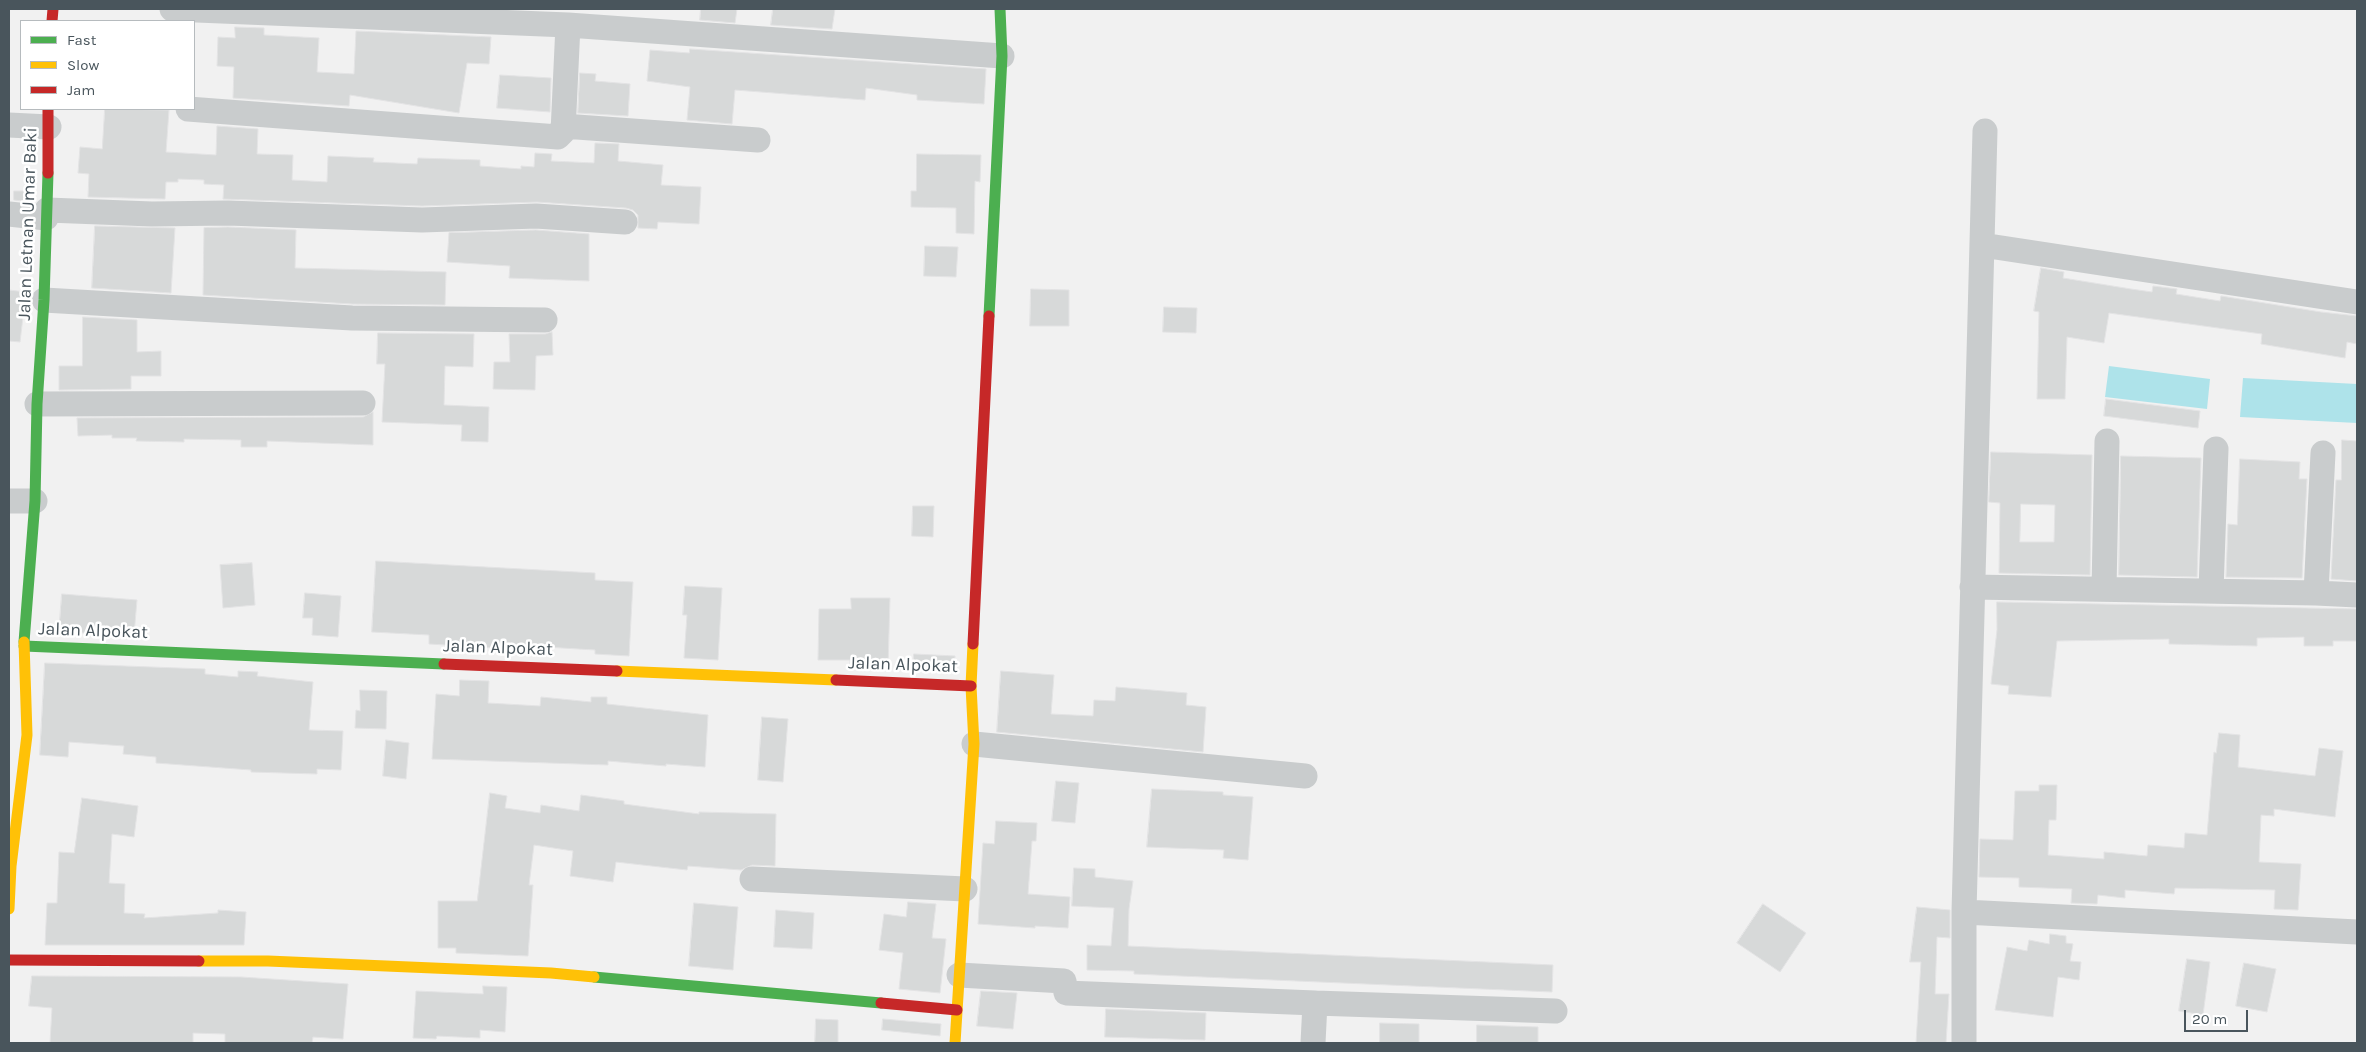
<!DOCTYPE html>
<html>
<head>
<meta charset="utf-8">
<style>
	body { margin:0 }
	#map { position:relative; width:2366px; height:1052px; overflow:hidden; background:#f1f1f1; font-family:Karla,sans-serif }
	canvas { display:block }
	.frame { position:absolute; inset:0; border:10px solid #49555c; pointer-events:none }
	.legend { position:absolute; left:20px; top:20px; width:175px; height:90px; box-sizing:border-box; background:#fff; border:1px solid #b6bbbe; margin:0; padding:6px 9px; list-style:none; font-size:15px; color:#49555c }
	.legend li { display:flex; align-items:center; gap:10px; height:25px }
	.legend b { width:25px; border:1px solid #b6bbbe }
	.scale { position:absolute; left:2184px; top:1010px; width:64px; height:22px; box-sizing:border-box; border:2px solid #49555c; border-top:0; padding-left:6px; font-size:15px; line-height:18px; white-space:nowrap; color:#49555c; -webkit-text-stroke:4px #fff; paint-order:stroke }
</style>
</head>
<body>
<div id="map">
<canvas width="2366" height="1052"></canvas>
<div class="frame"></div>
<ul class="legend">
<li><b style="height:6px;background:#4caf50"></b>Fast</li>
<li><b style="height:6px;background:#ffc107"></b>Slow</li>
<li><b style="height:6px;background:#c62828"></b>Jam</li>
</ul>
<div class="scale">20 m</div>
</div>
<script>
const c = document.querySelector('canvas').getContext('2d');
c.lineJoin = 'round';
function fill(path, color) { c.fillStyle = color; c.fill(path, 'evenodd'); }
function trace(path, color, width, dash) { c.strokeStyle = color; c.lineWidth = width; c.lineCap = dash ? 'butt' : 'round'; c.setLineDash(dash || []); c.stroke(path); }
function drawText(font, color, halo, rows, align = 'center') {
  c.font = font + ' Karla,sans-serif'; c.lineWidth = 5; c.setLineDash([]); c.textBaseline = 'middle'; c.strokeStyle = halo; c.fillStyle = color; for (const [text, x, y, turn = 0] of rows) {
    c.save(); c.translate(x, y); c.rotate((+turn || 0) * Math.PI / 180); c.textAlign = isNaN(turn) ? turn : align; if (halo) c.strokeText(text, 0, 0); c.fillText(text, 0, 0); c.restore();
  }
}
fill(new Path2D(`
	M2109,366L2210,379L2207,409L2105,397Z
	M2243,378L2357,384V423L2240,417Z`), '#aee3ea');
const building = new Path2D(`
	M701,9H737L735,23L700,20Z
	M773,9H835L832,29L771,25Z
	M235,27L264,28V35L319,38L317,72L354,74L356,31L491,37L489,64L467,63L459,113L350,95L349,106L233,98L234,67L217,66L218,37L235,38Z
	M690,49L986,69L984,104L917,100V95L866,88L865,100L735,90L732,124L687,120L690,87L647,81L650,50L689,53Z
	M580,73L596,74L595,81L630,84L628,116L578,113Z
	M500,75L551,78L550,112L497,108Z
	M105,109L169,110L166,152L216,155L217,126L258,129L257,154L293,155L292,180L327,182L328,156L374,158L373,162L417,164L418,158L480,160V166L521,169V166L534,167L535,153L552,154L551,161L594,163L595,143L619,144L618,161L663,165L661,185L701,187L699,224L658,222L657,229L638,228V215L633,210L626,208L537,202L422,206L223,199L224,185L204,184V180L178,179V182H166L165,199L88,197L89,174L78,173L80,147L102,149Z
	M917,154L981,155L980,182L975,181L974,234L956,233V208L911,207V191H916Z
	M14,191H32L31,202L14,200Z
	M95,226L175,228L171,293L92,288Z
	M228,227L296,230L295,268L446,272L445,305L352,304L203,295L204,228Z
	M536,230L589,234V281L509,278L510,266L447,262L449,233Z
	M925,246L958,247L956,277L924,276Z
	M2041,268L2064,272L2063,278L2131,289L2152,292L2153,286L2177,289L2176,294L2220,301L2221,296L2321,312L2357,316V344L2347,342L2345,358L2261,344L2262,334L2109,313L2104,343L2067,337L2065,399H2037L2039,312L2034,311Z
	M1031,289L1069,290V326H1030Z
	M9,290L26,292L20,342L9,341Z
	M1164,307L1197,308L1196,333L1163,332Z
	M83,317L137,320V352L161,351V376H131V389L59,390V366H82Z
	M552,332L553,355L536,356L535,390L493,389L494,362H510L509,334H545Z
	M378,333L474,334L473,367L445,366L444,405L489,407L488,442L461,441L462,425L382,422L385,364H377Z
	M2106,399L2200,411L2198,428L2104,416Z
	M373,412V445L267,441V447H241V440L184,439V442L136,441L137,438H112V435L78,436L77,418L363,417Z
	M2342,440L2357,441V581L2331,579L2336,480H2341Z
	M1991,452L2092,455L2090,575L1999,573L2000,503L1989,502ZM2021,504L2055,505L2054,542H2020Z
	M2121,456L2201,458L2197,577L2119,575Z
	M2240,459L2300,462L2299,479H2307L2302,578L2226,577L2228,524L2237,525Z
	M913,506H934L933,537L912,536Z
	M376,561L595,573V580L633,582L629,656L595,654V650L529,646L528,650L429,644V635L372,632Z
	M252,563L255,605L223,608L220,565Z
	M685,586L722,588L718,660L684,658L687,615H683Z
	M305,593L341,596L338,637L312,635L313,618H303Z
	M62,594L137,600L134,635L59,632Z
	M851,598H890L888,667L850,665V660H818L819,609H851Z
	M1997,602L2357,609V641H2333V646H2304V637L2257,638V646L2169,644V639L2057,641L2051,697L2008,694L2009,686L1991,684L1997,630Z
	M914,654L955,656L954,670L913,668Z
	M45,663L205,669V674L238,677V671L258,672L257,676L313,682L309,730L343,731L341,770L317,769V774L251,772V770L156,763V757L123,754L124,746L69,742L68,757L40,755Z
	M1001,671L1054,675L1051,714L1093,716L1094,700L1115,701L1116,687L1187,693L1186,705L1206,707L1203,752L997,732Z
	M460,680L489,681L488,703L540,706L541,697L591,702V697H607V704L708,715L705,767L666,764V766L608,761V765L432,759L436,694L459,696Z
	M360,690L387,691L386,729L355,728L356,710L360,711Z
	M762,717L788,719L783,782L758,780Z
	M2219,733L2240,735L2238,767L2315,776L2319,748L2343,751L2335,817L2274,809V816L2261,815L2259,862L2301,864L2298,910L2274,909L2275,890L2175,888L2174,894L2125,890V898L2098,895L2097,904L2071,903L2072,889L2019,887V878L1979,877L1980,839L2013,840L2015,791H2039V785H2057L2056,820H2049L2048,855L2104,859V852L2147,856L2148,845L2184,848L2185,833L2207,835L2214,752L2216,753Z
	M386,740L409,743L406,779L383,776Z
	M1056,781L1079,783L1075,823L1052,821Z
	M1152,789L1223,792V795L1253,797L1248,860L1223,858L1224,850L1147,847Z
	M490,793L507,796L505,808L540,813L541,805L579,811L581,795L624,801V804L699,814V812L776,814L775,866L752,865L741,870L688,866L687,870L616,862L613,882L570,876L573,851L534,845L529,885H533L528,956L456,953V948H438V901H477Z
	M82,798L138,806L134,837L112,834L109,883L125,884L124,913L145,914L144,918L218,913V910L246,912L244,945H45L47,903H57L59,852L74,853Z
	M996,821L1037,823L1036,841H1032L1028,894L1070,897L1068,928L1035,926V928L978,924L983,843L994,844Z
	M1074,868L1095,869V877L1133,881L1129,909L1128,946L1553,965L1552,992L1134,974V971L1087,970V945L1111,946L1114,908L1072,906Z
	M908,902L936,904L932,938L946,939L940,993L899,989L903,953L879,950L884,914L906,917Z
	M694,903L738,907L733,970L689,966Z
	M1763,904L1806,933L1780,972L1737,943Z
	M1917,907L1950,910V938L1937,937L1935,994H1949L1946,1043H1916L1921,962H1910Z
	M776,910L814,913L812,949L774,947Z
	M2050,934L2066,936V943L2073,944L2070,961L2081,962L2079,980L2058,977L2053,1017L1995,1010L2007,947L2027,951L2029,940L2049,944Z
	M2187,959L2210,962L2203,1015L2179,1011Z
	M2244,963L2276,969L2267,1012L2236,1006Z
	M32,976L241,977L348,984L343,1039L313,1037L312,1043H225V1034L193,1033V1043H50L52,1008L29,1006Z
	M483,986L507,987L505,1032L480,1030V1038L437,1036L436,1039L413,1038L416,991L483,994Z
	M981,991L1017,993L1013,1029L977,1026Z
	M1106,1009L1206,1013L1205,1040L1105,1037Z
	M816,1019L838,1020V1043H815Z
	M883,1019L941,1024L940,1036L882,1030Z
	M1380,1023L1419,1024V1043H1380Z
	M1477,1025L1538,1027V1043H1477Z`);
fill(building, '#d7d9d9');
trace(building, '#e3e3e4', 1);
trace(new Path2D(`
	M172,9L568,25L1002,56
	M188,109L558,137L563,132L568,25
	M9,125L49,127
	M563,126L758,140
	M47,210L152,214L228,213L422,220L536,216L625,222
	M9,214L46,218
	M1982,245L2357,302
	M44,300L352,318L545,320
	M37,404L363,403
	M9,501H35
	M1972,587L2316,593L2323,453
	M2104,589L2107,441
	M2211,591L2216,449
	M2316,593L2357,595
	M974,744L1305,776
	M752,879L965,889
	M1964,912L2357,932
	M959,975L1064,981L1066,993L1315,1003L1313,1043
	M1315,1003L1555,1011
	M1964,1043V912L1985,131`), '#c9cccd', 25);
trace(new Path2D(`
	M989,316L1002,56L1000,9
	M24,642L35,501L37,404L44,300L48,173
	M24,646L444,664
	M594,977L881,1003`), '#4caf50', 11);
trace(new Path2D(`
	M617,671L836,680
	M9,909L11,866L27,735L24,642
	M199,961H268L551,973L594,977
	M955,1043L974,744L971,686L973,644`), '#ffc107', 11);
trace(new Path2D(`
	M52,21L53,9
	M48,173V109
	M973,644L989,316
	M444,664L617,671
	M836,680L971,686
	M9,960L199,961
	M881,1003L957,1010`), '#c62828', 11);
drawText('18px', '#49555c', '#fff', [
	["Jalan Letnan Umar Baki",28,224,-88],
	["Jalan Alpokat",93,631,2],
	["Jalan Alpokat",498,648,2],
	["Jalan Alpokat",903,665,2]
]);
</script>
</body>
</html>
